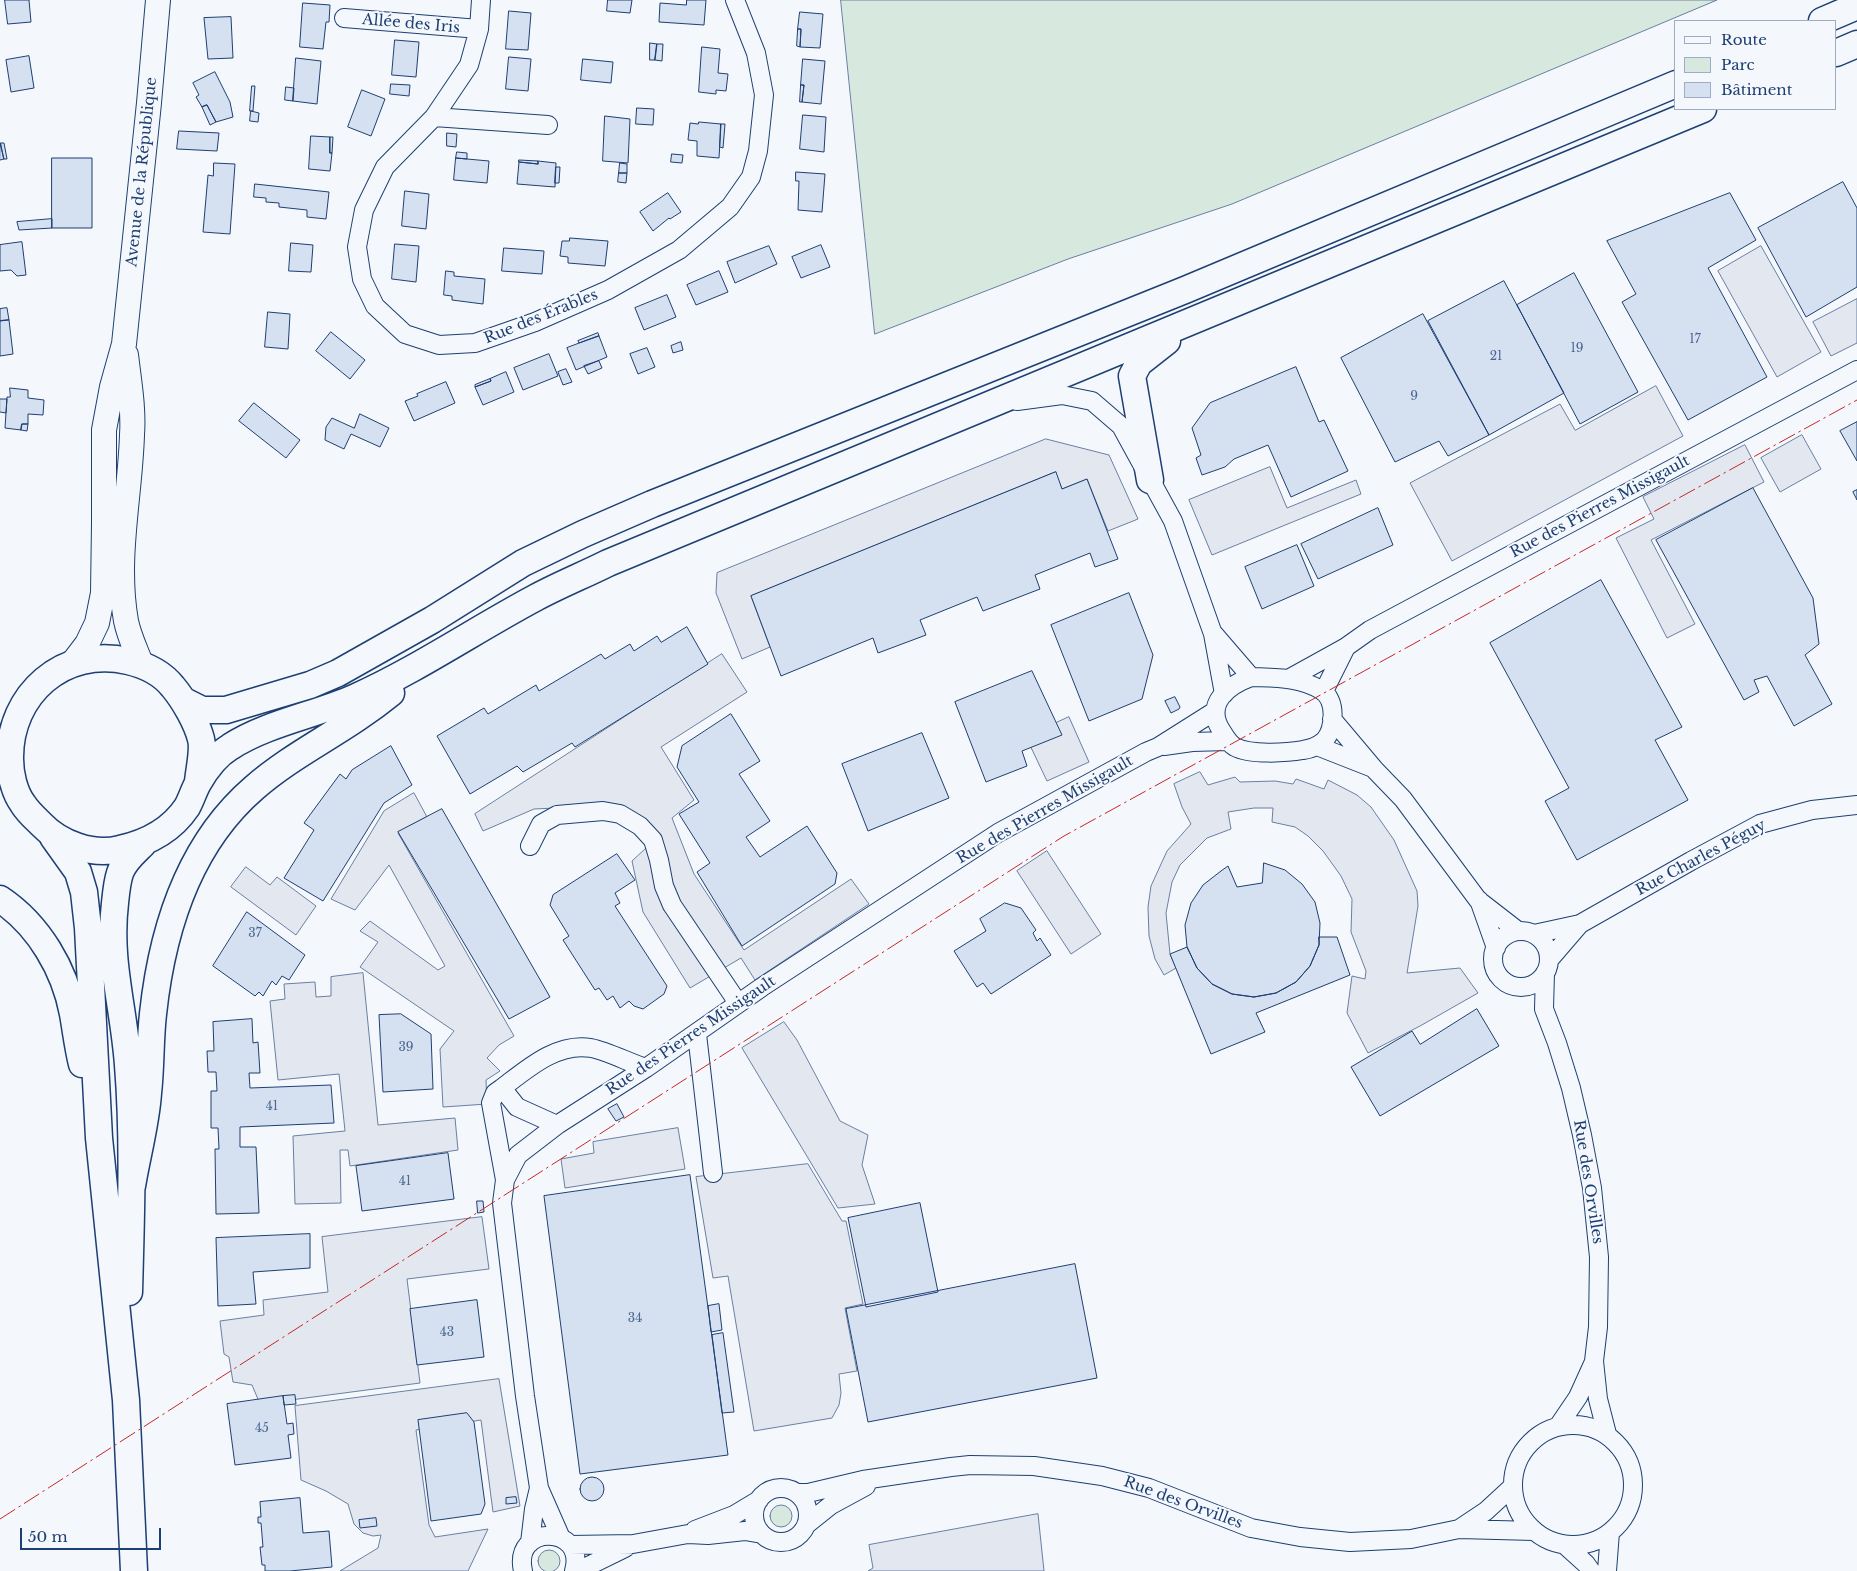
<!DOCTYPE html>
<html>
<head>
<meta charset="utf-8">
<style>
	body { margin:0 }
	#map { position:relative; width:1857px; height:1571px; overflow:hidden; background:#f4f7fb; font-family:"Libre Baskerville",serif }
	canvas { display:block }
	.legend { position:absolute; left:1674px; top:20px; width:162px; height:90px; box-sizing:border-box; background:#f4f7fb; border:1px solid #9eadc5; margin:0; padding:6px 9px; list-style:none; font-size:15px; color:#1d3f73 }
	.legend li { display:flex; align-items:center; gap:10px; height:25px }
	.legend b { width:25px; border:1px solid #9eadc5 }
	.scale { position:absolute; left:20px; top:1528px; width:141px; height:22px; box-sizing:border-box; border:2px solid #1d3f73; border-top:0; padding-left:6px; font-size:15px; line-height:18px; white-space:nowrap; color:#1d3f73; -webkit-text-stroke:4px #f4f7fb; paint-order:stroke }
</style>
</head>
<body>
<div id="map">
<canvas width="1857" height="1571"></canvas>
<ul class="legend">
<li><b style="height:6px;background:#f4f7fb"></b>Route</li>
<li><b style="height:14px;background:#d7e8df"></b>Parc</li>
<li><b style="height:14px;background:#d5e0f0"></b>Bâtiment</li>
</ul>
<div class="scale">50 m</div>
</div>
<script>
const c = document.querySelector('canvas').getContext('2d');
c.lineJoin = 'round';
function fill(path, color) { c.fillStyle = color; c.fill(path, 'evenodd'); }
function trace(path, color, width, dash) { c.strokeStyle = color; c.lineWidth = width; c.lineCap = dash ? 'butt' : 'round'; c.setLineDash(dash || []); c.stroke(path); }
function drawText(font, color, halo, rows, align = 'center') {
  c.font = font + ' "Libre Baskerville",serif'; c.lineWidth = 4; c.setLineDash([]); c.textBaseline = 'middle'; c.strokeStyle = halo; c.fillStyle = color; for (const [text, x, y, turn = 0] of rows) {
    c.save(); c.translate(x, y); c.rotate((+turn || 0) * Math.PI / 180); c.textAlign = isNaN(turn) ? turn : align; if (halo) c.strokeText(text, 0, 0); c.fillText(text, 0, 0); c.restore();
  }
}
const green = new Path2D(`
	M841,0H1717L1232,204L1068,259L875,334Z
	M770 1516a11 11 0 1 1 22 0a11 11 0 1 1-22 0Z
	M538 1561a11 11 0 1 1 22 0a11 11 0 1 1-22 0Z`);
fill(green, '#d7e8df');
trace(green, '#687fa3', 1);
const parking = new Path2D(`
	M1761,246L1821,352L1777,377L1718,271Z
	M1857,299V343L1831,356L1813,322Z
	M1656,386L1683,436L1452,561L1410,483L1560,404L1575,430Z
	M1802,435L1821,469L1780,492L1761,458Z
	M1046,439L1109,455L1138,519L1108,531L1087,479L1062,489L1055,472L751,596L770,647L742,659L716,593L717,573Z
	M1745,445L1764,482L1651,540L1695,624L1667,638L1616,538L1654,519L1643,497Z
	M1270,467L1287,508L1356,480L1361,494L1212,555L1189,500Z
	M722,654L747,692L661,747L694,800L672,818L694,874L744,950L851,879L869,904L755,980L741,958L690,988L643,912L632,861L646,848L637,815L597,806L534,809L483,831L475,814Z
	M1069,717L1089,762L1047,781L1026,737Z
	M1200,772L1208,785L1235,777L1240,782L1275,781L1293,784L1296,779L1324,789L1328,780L1357,795L1371,807L1394,840L1417,891L1418,906L1407,973L1460,968L1478,993L1420,1026L1368,1053L1347,1013L1352,976L1365,979L1366,971L1351,932L1352,899L1341,876L1323,851L1308,836L1295,827L1272,822L1273,808H1254L1228,812L1231,829L1207,838L1180,865L1172,882L1166,913L1170,954L1176,968L1164,975L1155,959L1149,936L1148,907L1151,886L1167,851L1191,824L1182,807L1174,784Z
	M414,793L427,817L398,833L514,1036L499,1045L487,1058L500,1071L486,1080L487,1104L443,1107L440,1049L454,1031L360,967L378,942L360,931L370,921L438,970L445,966L389,865L355,910L331,899L384,811Z
	M1047,851L1101,934L1071,954L1017,871Z
	M246,867L270,885L277,877L316,906L296,935L231,887Z
	M363,973L378,1125L455,1118L458,1150L350,1166L348,1150H340L341,1203L295,1204L293,1136L345,1131L339,1074L278,1080L270,1001L285,999L284,984L315,982L316,997L331,996V977Z
	M784,1022L797,1040L840,1121L868,1135L862,1165L875,1204L838,1208L742,1048Z
	M678,1128L685,1169L565,1188L561,1159L594,1153L593,1142Z
	M808,1164L842,1221H846L863,1304L845,1308L857,1371L839,1374L841,1393L839,1405L832,1418L754,1431L728,1276L713,1278L696,1177Z
	M482,1217L489,1269L407,1279L420,1383L260,1404L252,1385L233,1382L229,1357L224,1354L220,1321L264,1315L263,1300L328,1292L322,1237Z
	M499,1379L520,1506L493,1512L481,1420L416,1430L429,1525L435,1537L488,1529L468,1571H340L378,1548L381,1535L373,1536L363,1533L354,1524L348,1504L326,1491L301,1480L295,1406Z
	M1038,1514L1044,1571H868L873,1568L869,1545Z`);
fill(parking, '#e3e8f0');
trace(parking, '#687fa3', 1);
const building = new Path2D(`
	M5,0H29L31,22L8,24Z
	M608,0H632L630,13L607,11Z
	M687,0H706L704,25L659,22L660,3L686,5Z
	M303,3L330,5L329,22H326L323,49L300,47Z
	M509,11L531,13L528,50L506,49Z
	M800,12L823,14L820,48L800,47L801,29H798Z
	M231,17L233,58L208,59L204,18Z
	M798,29H801L800,47L797,46Z
	M395,40L419,42L416,77L392,75Z
	M650,43L657,44L655,60H650Z
	M657,44H663L662,61L655,60Z
	M702,47L720,49L718,73L728,74L726,91L716,90V94L699,92Z
	M29,56L34,88L11,92L6,60Z
	M509,57L531,59L528,91L506,89Z
	M296,58L321,61L317,104L293,101Z
	M583,59L613,62L611,83L581,80Z
	M803,59L825,61L821,104L802,102L804,85H801Z
	M215,72L230,102L233,117L216,122L207,105L202,107L196,97L199,95L193,83Z
	M391,84L410,85L409,96L390,94Z
	M801,85H804L802,102H800Z
	M252,86H255L253,111H250Z
	M286,87L294,88L293,101L285,100Z
	M362,90L385,99L371,136L348,127Z
	M207,105L216,122L210,125L202,107Z
	M637,108L654,109L653,125L636,124Z
	M251,111L259,113L258,122L250,121Z
	M803,115L826,117L824,152L800,149Z
	M605,116L630,119L628,163L603,161Z
	M699,122L721,124L719,158L697,156V141L688,140L690,123L698,124Z
	M721,124H725L723,148L720,147Z
	M179,131L219,133L217,151L177,149Z
	M447,133L457,134L456,147L447,146Z
	M311,136L330,137V153H332L330,171L309,169Z
	M330,137H333L332,153H330Z
	M0,143L4,159L0,160Z
	M1,143H4L7,159H4Z
	M457,152L467,153V159L456,158Z
	M672,154L683,155L682,163L671,162Z
	M52,158H92V228H52Z
	M456,158L489,161L487,183L454,180Z
	M519,160L538,161V164L519,162Z
	M538,161L556,163L555,187L517,184L519,162L538,164Z
	M214,163L235,164L230,234L203,232L208,175L213,176Z
	M620,163L627,164V173H619Z
	M556,167H560L559,183H555Z
	M796,172L825,174L822,212L798,210L799,181H796Z
	M619,173H627L626,183L618,182Z
	M1843,182L1857,208V287L1806,317L1758,228Z
	M255,184L329,192L326,219L307,217V210L279,207V203L266,202V198L254,197Z
	M405,191L429,194L426,229L402,226Z
	M668,193L681,212L670,219L669,218L653,231L640,212Z
	M1730,193L1756,240L1708,268L1767,377L1688,420L1622,302L1636,294L1607,241Z
	M52,219V228L19,230L17,222Z
	M570,238L608,241L605,266L568,263V257L560,256L562,241H569Z
	M22,242L26,275L17,276L11,270L0,271V245Z
	M291,243L313,245L311,272L289,271Z
	M395,244L419,246L416,282L392,279Z
	M821,245L830,267L801,278L792,257Z
	M769,246L777,264L735,283L727,262Z
	M504,248L544,251L542,274L502,271Z
	M446,271L454,272V276L485,279L483,304L452,300V296L444,295Z
	M719,271L728,292L696,305L687,285Z
	M1574,273L1638,392L1580,424L1517,305Z
	M1504,281L1564,393L1489,435L1428,321Z
	M667,295L676,317L644,330L635,308Z
	M7,308L9,320L0,321V309Z
	M268,312L290,314L288,349L265,347Z
	M1423,314L1489,435L1448,456L1439,441L1395,462L1341,358Z
	M9,320L13,354L0,356V321Z
	M331,332L365,360L350,379L316,351Z
	M598,333L599,336L579,343L578,341Z
	M599,336L607,357L576,370L567,348Z
	M681,342L683,350L673,353L671,346Z
	M647,348L655,367L638,374L630,354Z
	M549,354L558,376L523,390L514,368Z
	M599,361L602,368L588,374L584,366Z
	M1296,367L1319,422L1324,420L1348,471L1291,497L1268,445L1234,459L1225,467L1202,475L1196,458L1201,455L1192,428L1210,403Z
	M566,369L572,382L563,385L558,372Z
	M506,372L514,392L483,405L475,387L491,381L490,379Z
	M490,379L491,381L475,387V385Z
	M446,382L455,403L414,421L405,401L418,396L417,394Z
	M10,388L28,390V398L44,400L43,415L28,414V424H22L21,430L5,428L7,397H10Z
	M0,399H7L6,413L0,412Z
	M254,403L300,440L286,458L239,421Z
	M360,414L389,428L380,447L351,434L344,449L325,440L326,427L332,418L354,428Z
	M1857,422V461L1840,431Z
	M22,424H28L27,431L21,430Z
	M1056,472L1062,489L1087,479L1118,559L1095,567L1090,553L1035,575L1040,589L983,611L977,597L920,620L926,635L878,653L873,638L781,676L751,596Z
	M1753,488L1813,598L1819,644L1805,655L1832,704L1794,726L1767,676L1754,680L1759,692L1744,700L1656,540Z
	M1857,490V500L1853,492Z
	M1378,508L1393,545L1318,579L1301,544Z
	M1297,545L1314,586L1262,609L1245,567Z
	M1601,580L1682,727L1655,740L1688,800L1577,860L1545,801L1569,788L1490,643Z
	M1129,593L1153,655L1142,699L1089,721L1051,625Z
	M687,627L708,664L575,747L572,743L523,772L517,766L470,794L437,736L484,708L488,714L536,685L539,691L601,654L605,659L630,644L634,651L657,636L661,642Z
	M1032,671L1062,735L1022,751L1027,766L986,782L955,702Z
	M1175,697L1180,707L1179,709L1171,713L1165,701Z
	M731,714L760,761L739,774L770,821L746,837L760,857L807,826L837,873L835,884L742,946L697,872L710,863L679,814L699,802L677,767L682,746Z
	M922,733L949,798L868,831L842,764Z
	M391,746L412,785L384,803L323,901L284,878L314,830L304,823L340,774L346,779L352,770Z
	M442,809L550,997L509,1019L398,832Z
	M617,854L635,880L615,893L620,903L615,906L667,986L664,994L643,1009L634,1006L629,1001L620,1008L613,996L607,1000L599,988L595,990L563,940L569,936L550,905L553,895Z
	M1264,863L1285,870L1302,884L1315,902L1320,923L1319,945L1310,966L1296,982L1276,993L1254,997L1232,994L1212,984L1197,968L1187,947L1185,925L1191,903L1203,885L1221,871L1228,866L1237,887L1262,883Z
	M1005,903L1021,908L1036,930L1033,933L1037,941L1040,938L1051,955L991,994L983,983L977,987L954,951L986,931L980,919Z
	M247,912L305,955L289,980L282,976L276,985L272,981L263,996L259,992L255,996L213,966Z
	M1319,937H1337L1350,975L1256,1013L1265,1032L1211,1054L1170,954L1187,947L1197,968L1212,984L1232,994L1254,997L1276,993L1296,982L1310,966L1319,945Z
	M1477,1009L1499,1046L1380,1116L1351,1067L1412,1031L1420,1044Z
	M401,1014L431,1034L433,1089L383,1092L379,1015Z
	M252,1019L253,1043L258,1042L260,1073H249L250,1088L331,1085L334,1123L240,1127V1147H256L259,1213L216,1214L215,1149H219L218,1128H211V1091H217L216,1072H208L207,1051H214L213,1022Z
	M617,1104L624,1117L616,1121L608,1109Z
	M448,1153L454,1199L362,1211L356,1166Z
	M690,1175L728,1455L580,1474L544,1196Z
	M477,1201H483L484,1212L478,1213Z
	M920,1203L938,1292L866,1307L848,1218Z
	M310,1234V1268L253,1272L256,1304L218,1306L216,1238Z
	M1075,1264L1097,1378L868,1422L846,1309Z
	M477,1300L484,1357L417,1365L410,1309Z
	M719,1304L722,1330L711,1332L708,1306Z
	M723,1333L734,1412L722,1413L712,1335Z
	M295,1395L296,1404L284,1405L283,1396Z
	M283,1396L287,1424L293,1423L294,1434L288,1435L291,1458L235,1465L227,1404Z
	M467,1413L474,1422L485,1504L481,1514L431,1521L418,1420Z
	M580 1489a12 12 0 1 1 24 0a12 12 0 1 1-24 0Z
	M516,1497L517,1503L506,1504V1498Z
	M300,1498L303,1533L329,1531L332,1567L290,1571H265V1565H262L260,1547H263L261,1523H258V1517H261L260,1502Z
	M376,1518L377,1526L360,1528L359,1520Z`);
fill(building, '#d5e0f0');
trace(building, '#1d3f73', 1);
const minor = new Path2D(`
	M481,0L479,29L469,65L434,117L385,167L364,210L357,247L362,279L375,306L405,334L439,345L475,343L535,322L608,290L679,250L730,207L751,177L758,151L764,95L756,53L735,0
	M344,18L479,29
	M434,117L548,125
	M1017,401L1062,395L1092,401L1121,426L1173,521L1213,634L1224,694
	M1214,634L1251,677C1276,678 1299,677 1321,690C1337,699 1335,729 1324,741C1318,746 1310,749 1303,750C1286,753 1250,755 1235,747C1228,743 1225,736 1221,730C1204,703 1229,685 1251,677
	M1290,678L1346,647L1370,630L1857,370
	M1324,691L1346,647
	M1332,719L1375,770L1403,799L1478,900L1518,931
	M1164,746L1192,742L1228,741
	M1317,746L1373,768
	M530,846L541,824L557,815L603,811L620,814L640,826L653,840L659,860L664,886L672,905L738,1003
	M1479,900L1496,948
	M1493 959a28 28 0 1 1 56 0a28 28 0 1 1-56 0Z
	M1534,934L1580,924L1691,861L1760,824L1812,810L1857,805
	M1549,960L1580,924
	M1545,973L1544,1009L1557,1043L1571,1088L1582,1135L1592,1188L1599,1257L1598,1327L1594,1361L1598,1399L1607,1434
	M697,1034L713,1173
	M502,1088L495,1093L491,1103L505,1180
	M557,1125L517,1107L502,1088C527,1069 557,1042 591,1048C607,1051 630,1063 646,1068
	M1513 1485a60 60 0 1 1 120 0a60 60 0 1 1-120 0Z
	M1559,1425L1578,1397L1593,1364
	M754 1515a27 27 0 1 1 54 0a27 27 0 1 1-54 0Z
	M797,1493H808L863,1480L951,1467L970,1465L1034,1466L1102,1476L1149,1488L1251,1528L1300,1537L1350,1542L1411,1539L1459,1529L1534,1531
	M806,1525L831,1505L866,1486
	M1459,1529L1486,1511L1512,1487
	M695,1530L734,1515L759,1500
	M561,1538L539,1488L525,1396L502,1203L505,1180L518,1155L557,1125L646,1068L762,987L998,833L1146,752L1158,747L1215,711
	M530,1543L534,1509L539,1488
	M570,1545L633,1544L688,1534L708,1535L745,1531L762,1534
	M1565,1545L1586,1564L1591,1571
	M523,1571C512,1523 587,1525 574,1571
	M578,1571L625,1548
	M1607,1571L1610,1532`);
const secondary = new Path2D(`
	M126,355C129,381 134,408 132,435C130,497 115,559 126,621C129,636 136,650 141,664
	M71,665L87,644L97,623L103,593L104,523V430L112,387L124,344L149,103L158,0`);
const primary = new Path2D(`
	M1822,21L1857,6
	M1836,53L1857,44
	M1150,480L1132,376L1139,363L1167,341
	M184,701L202,710H226L310,685L338,673L432,620L523,563L583,534L652,504L1185,290L1676,84
	M198,782C199,770 204,750 201,739C197,723 184,700 173,687C162,673 145,665 128,661C64,646 9,694 10,759C10,773 14,792 23,804C28,812 35,818 41,824C60,844 93,856 120,849C147,843 171,831 187,807C191,800 194,790 198,783C206,769 217,755 230,747C267,723 316,715 356,697C418,669 475,630 535,598C559,585 584,575 608,563L1703,109
	M53,837L78,872L84,892L88,928L99,1138L126,1400L134,1571
	M0,899C39,925 65,970 73,1014C76,1031 78,1048 82,1064
	M132,1186C137,1155 146,1124 148,1093C151,1067 150,1040 153,1014C162,930 188,845 254,788C286,760 323,741 357,718C369,710 380,702 391,693
	M129,1292C131,1216 134,1140 128,1065C124,1008 108,961 115,903C116,893 117,882 120,873C124,861 134,853 143,844`);
trace(minor, '#1d3f73', 20);
trace(secondary, '#1d3f73', 26);
trace(primary, '#1d3f73', 29);
trace(minor, '#f4f7fb', 18);
trace(secondary, '#f4f7fb', 24);
trace(primary, '#f4f7fb', 26);
trace(new Path2D(`
	M0,1519L1064,836L1857,400`), '#c62828', 1, [18, 4, 2.5, 4]);
drawText('12px', '#4b6792', null, [
	["17",1695,340],
	["19",1577,349],
	["21",1496,357],
	["9",1414,397],
	["37",255,934],
	["39",406,1048],
	["41",272,1107],
	["41",405,1182],
	["34",635,1319],
	["43",447,1333],
	["45",262,1429]
]);
drawText('15px', '#1d3f73', '#f4f7fb', [
	["Allée des Iris",411,24,5],
	["Avenue de la République",142,172,-84],
	["Rue des Érables",541,317,-22],
	["Rue des Pierres Missigault",1600,507,-28],
	["Rue des Pierres Missigault",1045,810,-30],
	["Rue Charles Péguy",1701,858,-28],
	["Rue des Pierres Missigault",691,1036,-34],
	["Rue des Orvilles",1588,1182,81],
	["Rue des Orvilles",1183,1503,20]
]);
</script>
</body>
</html>
